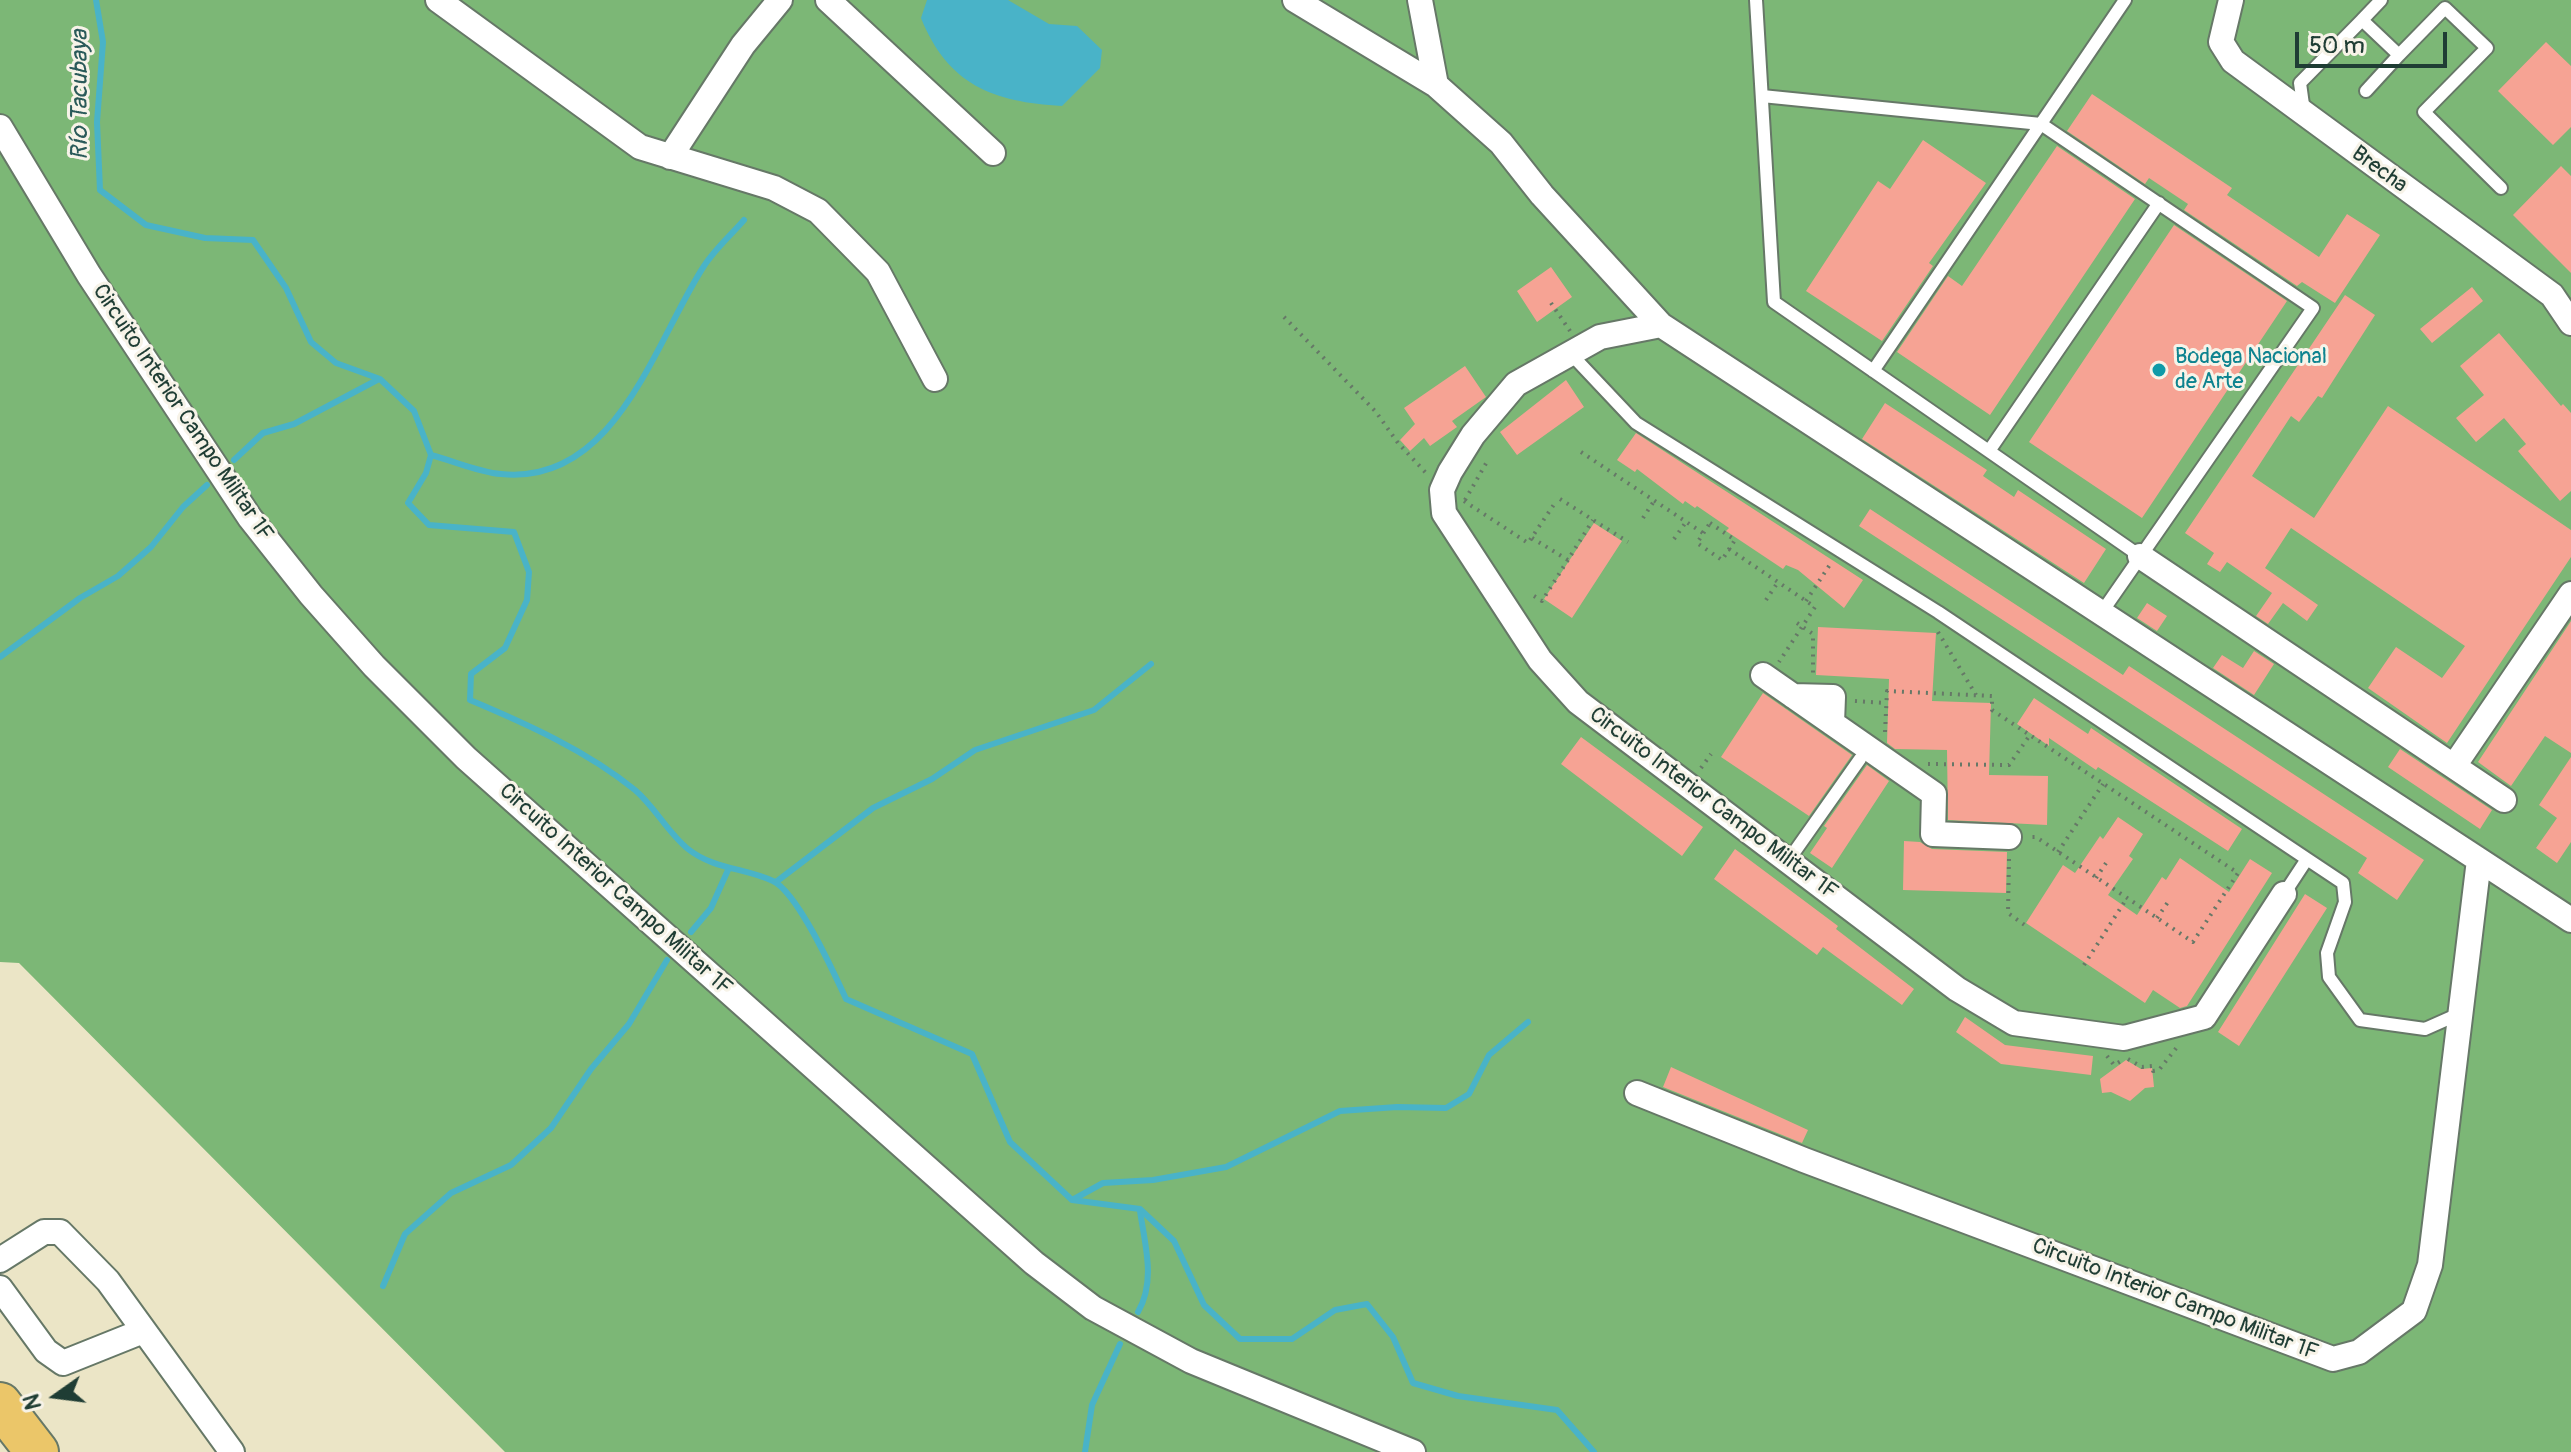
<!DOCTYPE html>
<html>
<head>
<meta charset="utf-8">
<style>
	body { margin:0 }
	#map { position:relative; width:2571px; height:1452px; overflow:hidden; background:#ebe5c6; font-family:Pangolin,sans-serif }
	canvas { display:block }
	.north { position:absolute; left:16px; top:1356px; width:80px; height:80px; -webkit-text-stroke:6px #f7f3e8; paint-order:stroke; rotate:256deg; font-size:22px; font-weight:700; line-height:32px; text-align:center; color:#1f3d34 }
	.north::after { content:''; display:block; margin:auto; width:28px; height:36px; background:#1f3d34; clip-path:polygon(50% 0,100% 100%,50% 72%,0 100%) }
	.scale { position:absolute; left:2295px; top:32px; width:152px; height:36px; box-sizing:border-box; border:4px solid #1f3d34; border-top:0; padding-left:10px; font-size:24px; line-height:28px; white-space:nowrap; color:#1f3d34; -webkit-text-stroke:6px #f7f3e8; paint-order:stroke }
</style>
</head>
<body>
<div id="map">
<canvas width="2571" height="1452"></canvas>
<div class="north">N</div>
<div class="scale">50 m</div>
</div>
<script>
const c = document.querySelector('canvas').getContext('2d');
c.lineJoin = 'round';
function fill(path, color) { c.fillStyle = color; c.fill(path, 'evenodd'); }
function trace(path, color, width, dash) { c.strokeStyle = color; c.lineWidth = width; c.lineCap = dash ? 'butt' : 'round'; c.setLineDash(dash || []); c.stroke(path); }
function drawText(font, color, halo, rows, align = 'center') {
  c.font = font + ' Pangolin,sans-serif'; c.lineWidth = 6; c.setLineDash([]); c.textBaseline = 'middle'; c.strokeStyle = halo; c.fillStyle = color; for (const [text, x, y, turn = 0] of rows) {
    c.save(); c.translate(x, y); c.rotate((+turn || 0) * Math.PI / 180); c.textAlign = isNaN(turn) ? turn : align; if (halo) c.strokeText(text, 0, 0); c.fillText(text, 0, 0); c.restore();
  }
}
fill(new Path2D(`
	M0,0H2571V1452H505L19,963L0,962Z`), '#7cb776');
fill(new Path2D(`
	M927,0H1008L1049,24L1077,26L1102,50L1100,68L1062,106C993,102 948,85 921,18Z`), '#49b3c8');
trace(new Path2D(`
	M96,0L103,42L97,122L100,190L146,225L205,238L253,240L286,288L311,342L336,363L380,379L414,411L431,455L426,473L408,503L429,525L514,532L529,572L527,600L505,648L471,674L470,700C527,724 587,751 635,790C655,807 668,833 688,849C713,869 745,868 773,881C798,893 834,973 846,999L972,1054L1010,1142L1072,1200L1140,1209L1174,1241L1204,1305L1240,1339H1292L1335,1310L1367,1304L1393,1337L1413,1383L1458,1396L1557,1410L1594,1452
	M431,455C454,461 478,472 501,474C616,486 655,341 704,266C715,249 731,235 744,220
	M234,460L263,433L294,424L379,379
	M0,657L80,598L118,576L151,547L183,507L207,485
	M776,882L873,808L932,779L975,750L1094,710L1151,664
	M691,932L711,908L728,870
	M1074,1199L1103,1183L1153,1180L1226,1167L1340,1111L1397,1107L1446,1108L1469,1094L1489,1055L1528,1022
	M383,1286L405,1234L451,1193L511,1165L551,1128L591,1069L629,1024L667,960
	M1138,1312C1156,1281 1145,1245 1140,1211
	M1085,1452L1092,1405L1120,1344`), '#49b3c8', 6);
fill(new Path2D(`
	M2546,42L2571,66V127L2553,145L2498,91Z
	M2092,94L2232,188L2227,195L2319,257L2347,214L2380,235L2335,303L2302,282L2297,286L2184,210L2188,204L2149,178L2145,184L2067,131Z
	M1923,140L1986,183L1929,263L1933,266L1882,341L1806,291L1878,181L1890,189Z
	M2057,146L2135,199L1990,415L1897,352L1948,276L1962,286Z
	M2561,166L2571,176V273L2513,215Z
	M2174,225L2287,301L2142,518L2029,442Z
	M1551,267L1572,297L1537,322L1517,291Z
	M2472,287L2483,301L2432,343L2420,329Z
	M2345,295L2375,315L2322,398L2318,396L2299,422L2291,416L2252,476L2314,518L2388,406L2571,530V557L2447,743L2368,688L2396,647L2442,678L2465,646L2291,528L2265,568L2318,605L2307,621L2283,603L2268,624L2256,616L2272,593L2227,562L2220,572L2207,564L2214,553L2185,533Z
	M2499,333L2561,406L2563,404L2571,413V491L2560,501L2518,451L2526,444L2504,418L2476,442L2456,418L2484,395L2460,366Z
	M1465,366L1486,397L1452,421L1457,427L1430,446L1424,438L1410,451L1400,440L1415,424L1404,408Z
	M1566,380L1584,407L1517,455L1500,432Z
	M1885,403L1987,470L1983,476L2014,497L2018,490L2106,549L2084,583L1862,439Z
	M1636,433L1863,580L1844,608L1798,570L1786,565L1783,569L1726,531L1729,528L1697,506L1695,508L1685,501L1683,504L1637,469L1635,472L1617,460Z
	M1870,509L2123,675L2129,666L2424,860L2397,900L2358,873L2367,858L1859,526Z
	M1594,523L1622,541L1572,618L1544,599Z
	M2147,603L2167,616L2157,631L2137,618Z
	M2571,621V753L2545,736L2511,786L2478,762Z
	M1818,627L1936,633L1932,701L1991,703L1989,775L2048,776L2047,825L1948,820L1947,750L1895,749L1887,743L1889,679L1816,675Z
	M2254,651L2274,664L2254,695L2213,668L2222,655L2243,668Z
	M1763,693L1852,755L1809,816L1721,757Z
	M2034,698L2088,734L2091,728L2242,829L2228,851L2098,767L2096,770L2049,738V746L2017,724Z
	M1581,737L1703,827L1682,856L1561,764Z
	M2400,749L2492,810L2480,829L2388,767Z
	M2571,757V842L2557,863L2536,848L2557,818L2539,805Z
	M1867,765L1889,781L1832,868L1810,853L1827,828L1824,826Z
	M2118,817L2143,834L2129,856L2133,859L2108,895L2137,915L2162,877L2166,880L2180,858L2229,892L2250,859L2272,873L2187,1006L2180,1008L2153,990L2145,1003L2026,923L2063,865L2075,873L2100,836L2103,839Z
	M1904,841L1920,842L1932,849L2007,852L2006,893L1903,890Z
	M1735,849L1838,926L1836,929L1914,989L1902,1005L1823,947L1817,955L1714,879Z
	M2305,894L2327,908L2239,1046L2218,1032Z
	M1965,1017L2005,1045L2093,1056L2091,1075L2001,1064L1956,1032Z
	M2126,1060L2141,1069L2152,1068L2154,1087L2145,1088L2130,1101L2111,1092L2102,1093L2100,1079Z
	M1671,1067L1808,1130L1802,1143L1663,1087Z`), '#f6a394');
const lane = new Path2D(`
	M1756,0L1774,302L2140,556
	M2362,20L2381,0
	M2366,91L2399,55
	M1762,96L2041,124L2313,308L2102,612
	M2304,112L2300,83L2362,20L2399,55L2445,8L2487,48L2424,112L2501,188
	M1570,353L1636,423L1938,612L2307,859L2284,894
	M1873,371L2125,0
	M1989,451L2159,203
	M2307,859L2343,883L2345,902L2327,953L2329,977L2360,1020L2425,1029L2461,1013
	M1788,861L1860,759`);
const street = new Path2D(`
	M438,0L640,147L774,188L818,211L878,272L935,379
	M828,0L993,153
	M1295,0L1436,85L1501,143L1542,195L1661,325L2571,920
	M1420,0L1436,85
	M2231,0L2221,42L2233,61L2552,295L2571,323
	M0,127L89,275L250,518L311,595L374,666L466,758L1034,1263L1093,1308L1191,1361L1413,1452
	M670,157L743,45L780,0
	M1661,325L1600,337L1516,384L1473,435L1450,472L1442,490L1444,513L1540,660L1578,702L1957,989L2014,1023L2124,1038L2204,1017L2284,894
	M2140,556L2504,800
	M1763,675L1934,794L1933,834L2009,837
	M1793,696L1833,697L1832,723
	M2454,766L2571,594
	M1637,1093L1804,1160L2333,1359L2359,1352L2414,1311L2430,1265L2479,860
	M0,1260L44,1232H60L108,1281L232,1452
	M0,1288L46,1351L63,1363L143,1331`);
const highway = new Path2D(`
	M0,1404L37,1452`);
trace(lane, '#667867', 16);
trace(street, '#667867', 28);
trace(highway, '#667867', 46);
trace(new Path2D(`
	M1551,303L1570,331
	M1284,317L1376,412L1398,443L1427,474
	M1581,452L1703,533
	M1560,499L1628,542
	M1465,500L1488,460
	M1464,501L1528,543L1555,503
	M1643,518L1654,501
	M1710,523L1735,540L1722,560L1697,543Z
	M1532,538L1568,560
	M1674,539L1686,522
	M1729,549L1815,607L1779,662
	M1534,596L1542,601L1593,520
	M1766,600L1778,582
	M1806,601L1831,563
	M1797,623L1813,634V678
	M1938,632L1976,695
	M1855,701L1886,703
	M1885,732L1887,691L1992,696V710L2238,873L2193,942L2036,837H2028
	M1928,764L2009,765L2030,735
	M1701,768L1711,754
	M2058,852L2103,784
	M2009,859L2008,913L2026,926
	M2096,878L2108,860
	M2157,918L2168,902
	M2084,965L2127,898
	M2107,1056L2114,1065L2121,1061
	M2128,1059L2142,1067L2153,1066V1071L2159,1070L2177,1047`), '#667867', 4, [2, 6]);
trace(lane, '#fff', 12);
trace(street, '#fff', 24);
trace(highway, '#ebc669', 42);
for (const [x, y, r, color] of [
	[2159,370,8,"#0f9aa8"]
]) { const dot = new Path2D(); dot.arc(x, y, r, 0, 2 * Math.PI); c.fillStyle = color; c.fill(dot); trace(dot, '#f7f3e8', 3); }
drawText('22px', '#1f3d34', '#f7f3e8', [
	["Brecha",2379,170,36],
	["Circuito Interior Campo Militar 1F",182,413,56],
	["Circuito Interior Campo Militar 1F",1713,804,37],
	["Circuito Interior Campo Militar 1F",615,890,42],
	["Circuito Interior Campo Militar 1F",2175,1300,21]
]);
drawText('22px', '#0d838f', '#f7f3e8', [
	["Bodega Nacional",2175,357],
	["de Arte",2175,382]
], 'left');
drawText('italic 24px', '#2a5a59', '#f7f3e8', [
	["Río Tacubaya",81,95,-90]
]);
</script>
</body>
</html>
